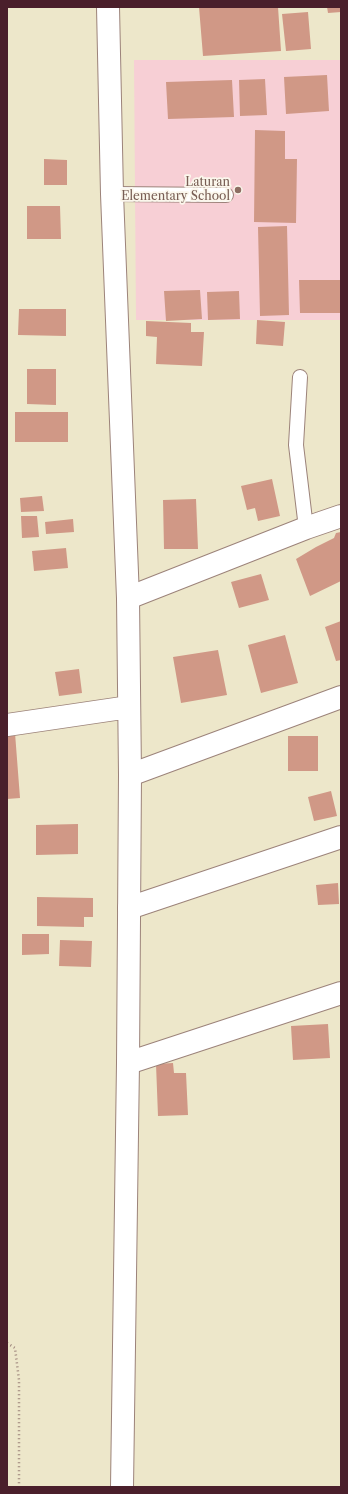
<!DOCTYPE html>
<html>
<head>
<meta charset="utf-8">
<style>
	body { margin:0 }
	#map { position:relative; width:348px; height:1494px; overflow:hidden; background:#ede7ca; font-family:"Libre Caslon Text",serif }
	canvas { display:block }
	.frame { position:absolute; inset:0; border:8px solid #4a1f2b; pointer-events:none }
</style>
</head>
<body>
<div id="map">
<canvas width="348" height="1494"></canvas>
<div class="frame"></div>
</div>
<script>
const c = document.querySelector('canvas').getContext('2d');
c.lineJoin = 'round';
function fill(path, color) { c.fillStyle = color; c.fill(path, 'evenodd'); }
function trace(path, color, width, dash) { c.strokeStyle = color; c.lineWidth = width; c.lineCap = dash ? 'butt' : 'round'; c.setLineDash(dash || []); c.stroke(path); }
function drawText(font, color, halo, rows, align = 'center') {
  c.font = font + ' "Libre Caslon Text",serif'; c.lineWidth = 3.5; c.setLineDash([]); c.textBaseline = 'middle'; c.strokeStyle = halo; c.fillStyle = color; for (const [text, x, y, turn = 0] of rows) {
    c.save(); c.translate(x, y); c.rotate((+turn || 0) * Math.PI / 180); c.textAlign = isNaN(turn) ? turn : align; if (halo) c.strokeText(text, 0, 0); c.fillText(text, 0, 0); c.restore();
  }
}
fill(new Path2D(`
	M134,60H341V320H136Z`), '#f7cfd5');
fill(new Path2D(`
	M199,7H278L281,51L203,56Z
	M327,7H341V12L328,13Z
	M308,12L311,49L286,51L282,14Z
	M327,75L329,111L286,114L284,77Z
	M265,79L267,115L240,116L239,80Z
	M232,80L234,117L168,119L166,82Z
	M255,130L285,131V159H297L296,223L254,222Z
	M44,159L67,160V185H44Z
	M27,206H60L61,239H27Z
	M287,226L289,315L260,316L258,227Z
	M299,280H341V313H300Z
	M200,290L202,319L166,321L164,291Z
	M239,291L240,319L208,320L207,292Z
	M19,309H66V336L18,335Z
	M257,320L285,322L283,346L256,344Z
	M146,321L191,323V332H204L202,366L156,364L157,337L146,336Z
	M27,369H56V405L27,404Z
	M15,412H68V442H15Z
	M272,479L280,516L258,521L255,508L247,510L241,486Z
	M42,496L44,511L21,512L20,498Z
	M196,499L198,549H164L163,500Z
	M21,516H37L39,537L22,538Z
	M73,519L74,532L46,534L45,522Z
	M341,532V581L310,596L296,559L316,547L334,538L336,533Z
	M66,548L68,568L34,571L32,551Z
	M261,574L269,600L239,608L231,582Z
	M341,621V660L336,661L325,627Z
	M285,635L298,683L261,693L248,645Z
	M218,650L227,695L181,703L173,657Z
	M79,669L82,693L59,696L55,672Z
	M15,733L20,798L7,799V734Z
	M288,736H318V771H288Z
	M331,791L337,816L314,821L308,797Z
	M78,824V854L36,855V825Z
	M338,883L339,904L318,905L316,885Z
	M37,897L93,898V917H84V927L37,926Z
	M22,934H49V954L22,955Z
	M60,940L92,941L91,967L59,966Z
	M328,1024L330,1058L293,1060L291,1026Z
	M173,1063L174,1073H186L188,1115L158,1116L156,1064Z`), '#d09886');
const service = new Path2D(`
	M112,194L226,195
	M300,377L296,445L306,528`);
const minor = new Path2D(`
	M128,598L306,528L341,516
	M130,775L341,697
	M129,908L341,837
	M128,1063L341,993`);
const tertiary = new Path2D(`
	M108,7L112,194L128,598L130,775L128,1063L122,1487
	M7,725L129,707`);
trace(service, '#9c837a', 16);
trace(minor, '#9c837a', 24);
trace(tertiary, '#9c837a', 24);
trace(new Path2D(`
	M7,1343L15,1348L19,1380V1487`), '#9c837a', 2.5, [1, 3]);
trace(service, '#fff', 14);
trace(minor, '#fff', 22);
trace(tertiary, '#fff', 22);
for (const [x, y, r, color] of [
	[238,190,4,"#8d6e63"]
]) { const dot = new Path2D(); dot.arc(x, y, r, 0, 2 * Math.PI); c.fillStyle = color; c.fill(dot); trace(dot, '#fbf7ec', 1.5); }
drawText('12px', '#785e54', '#fbf7ec', [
	["Laturan",230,183],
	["Elementary School",230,197]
], 'right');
</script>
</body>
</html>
